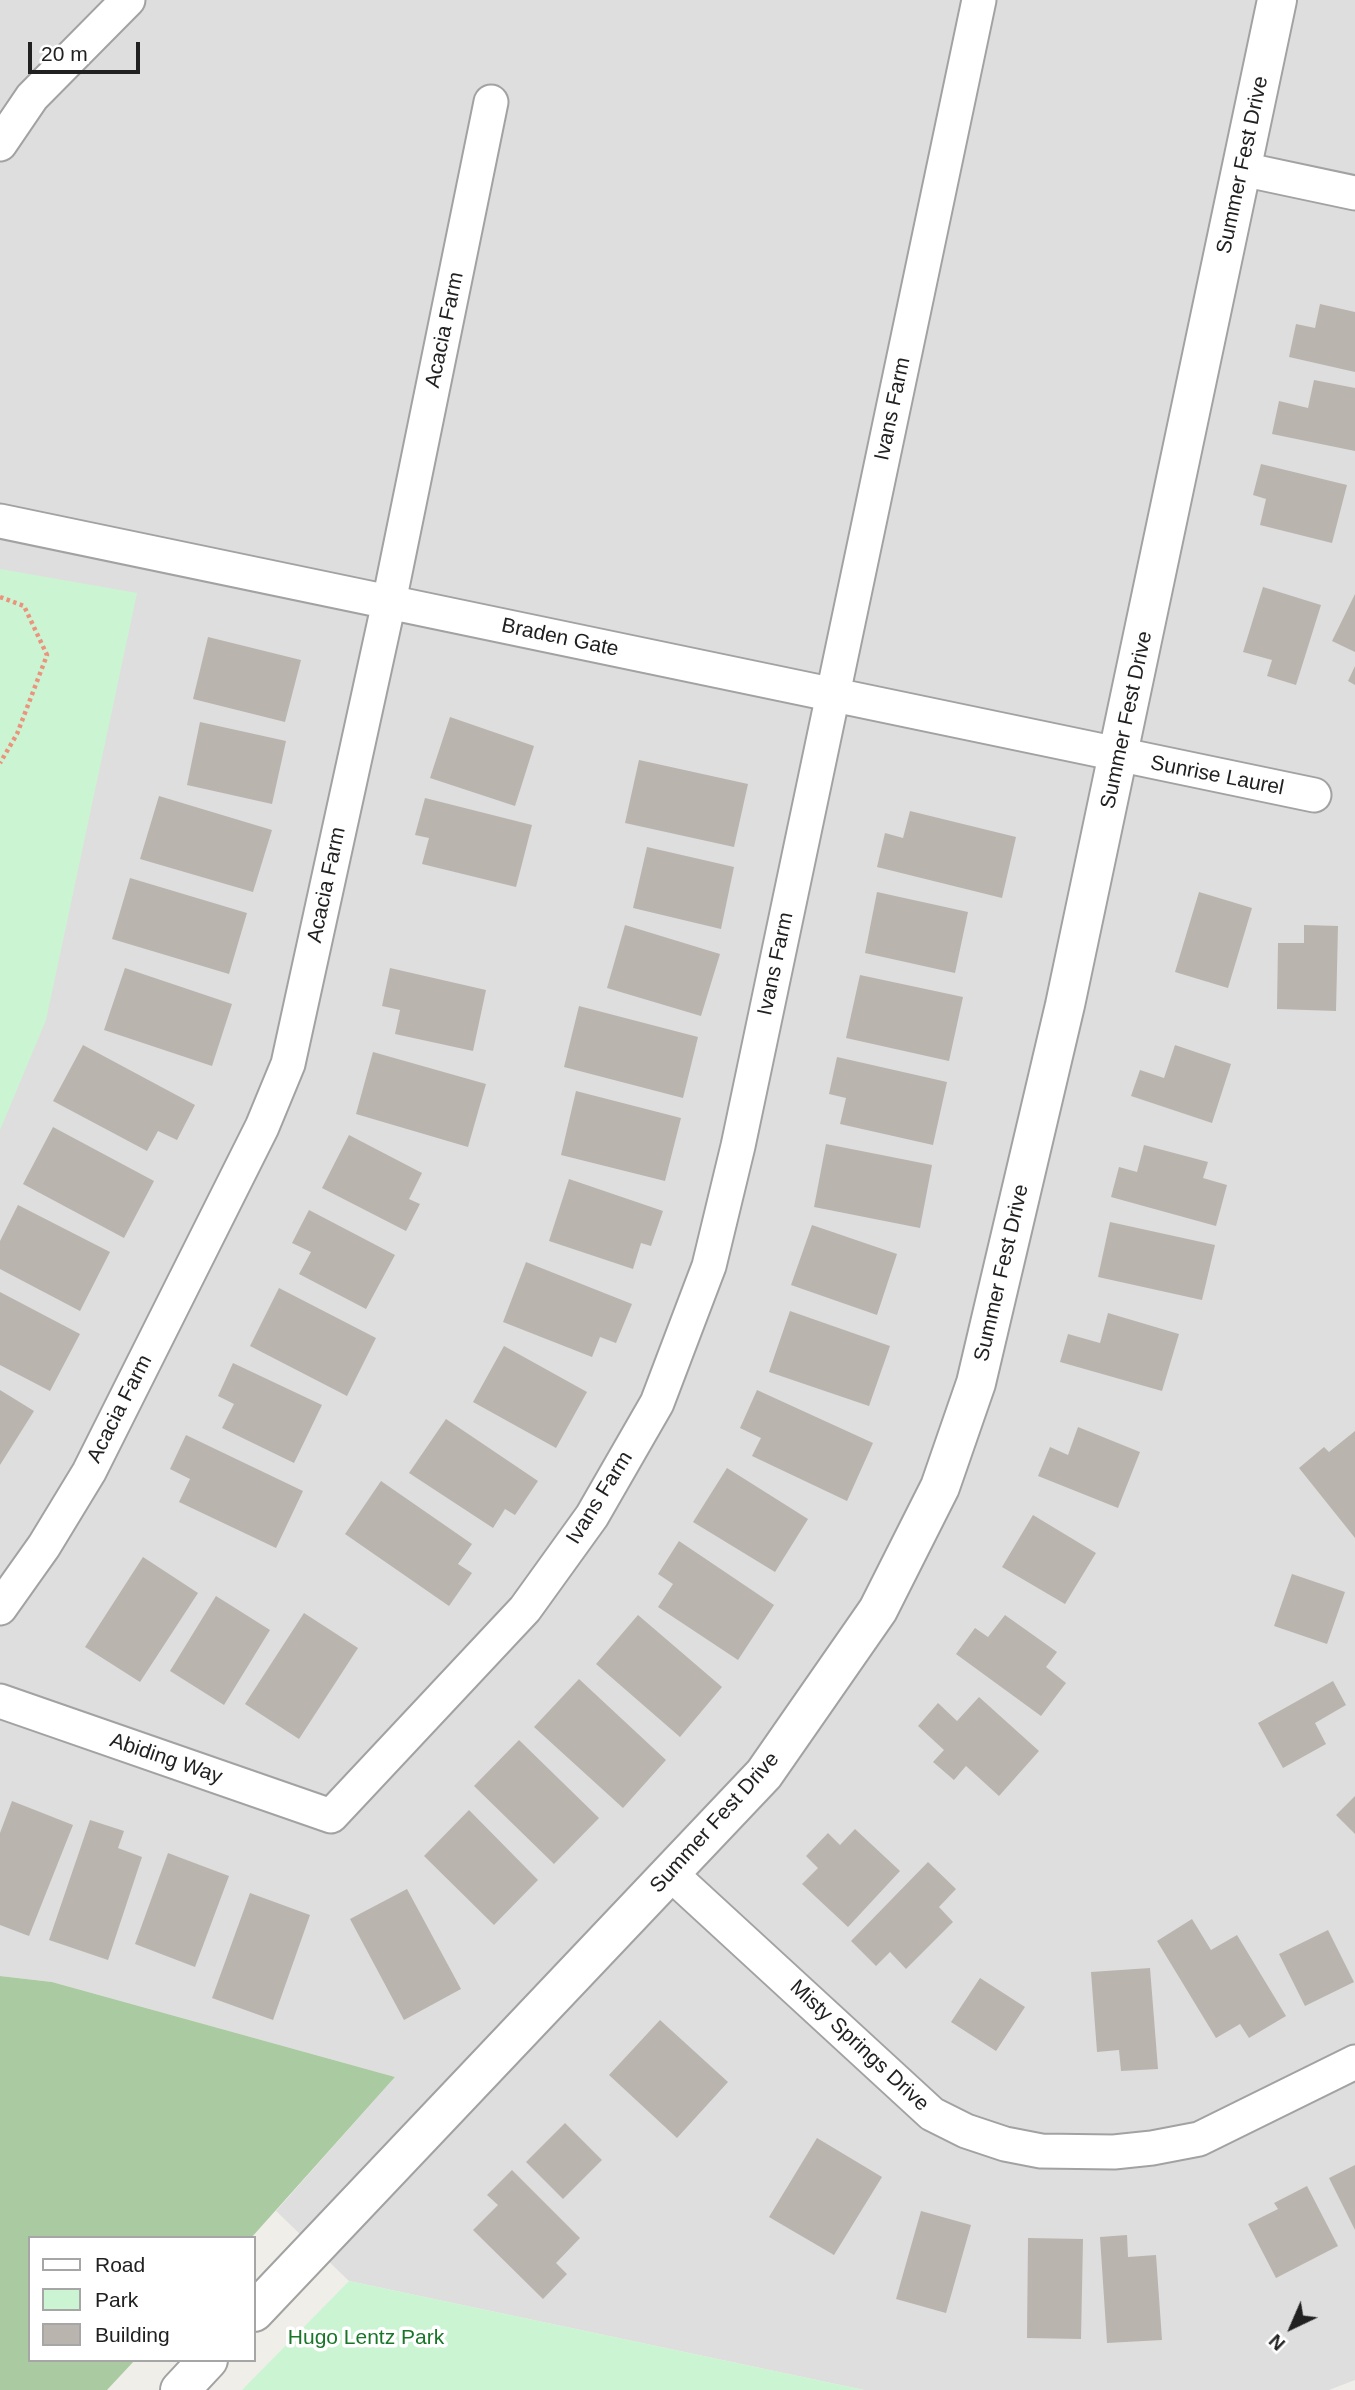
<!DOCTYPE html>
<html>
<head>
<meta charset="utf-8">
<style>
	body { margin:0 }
	#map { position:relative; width:1355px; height:2390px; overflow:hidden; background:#f0eee8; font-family:Arial,sans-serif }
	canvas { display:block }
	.legend { position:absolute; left:28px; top:2236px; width:228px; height:126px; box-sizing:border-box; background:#fff; border:2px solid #a6a6a6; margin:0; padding:9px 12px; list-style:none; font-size:21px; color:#212121 }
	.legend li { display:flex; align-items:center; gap:14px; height:35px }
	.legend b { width:35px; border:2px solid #a6a6a6 }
	.north { position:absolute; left:1257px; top:2292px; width:70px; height:70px; -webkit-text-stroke:5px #fff; paint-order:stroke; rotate:224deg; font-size:19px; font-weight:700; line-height:28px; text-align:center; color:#212121 }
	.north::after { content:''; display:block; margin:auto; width:24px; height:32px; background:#212121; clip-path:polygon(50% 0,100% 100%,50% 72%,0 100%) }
	.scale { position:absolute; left:28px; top:42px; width:112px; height:32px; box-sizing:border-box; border:4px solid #212121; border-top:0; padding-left:9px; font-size:21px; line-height:24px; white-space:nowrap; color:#212121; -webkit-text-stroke:5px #fff; paint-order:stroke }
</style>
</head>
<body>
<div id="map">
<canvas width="1355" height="2390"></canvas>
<ul class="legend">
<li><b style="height:9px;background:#fff"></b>Road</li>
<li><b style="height:19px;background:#cbf5d2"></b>Park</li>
<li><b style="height:19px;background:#b9b4ae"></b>Building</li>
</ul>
<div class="north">N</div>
<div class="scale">20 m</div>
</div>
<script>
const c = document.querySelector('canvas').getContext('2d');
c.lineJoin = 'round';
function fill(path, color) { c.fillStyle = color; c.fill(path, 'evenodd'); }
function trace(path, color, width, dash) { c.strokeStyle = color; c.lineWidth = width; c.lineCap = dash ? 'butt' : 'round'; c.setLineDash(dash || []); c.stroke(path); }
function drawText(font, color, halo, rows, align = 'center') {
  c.font = font + ' Arial,sans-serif'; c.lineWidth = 7; c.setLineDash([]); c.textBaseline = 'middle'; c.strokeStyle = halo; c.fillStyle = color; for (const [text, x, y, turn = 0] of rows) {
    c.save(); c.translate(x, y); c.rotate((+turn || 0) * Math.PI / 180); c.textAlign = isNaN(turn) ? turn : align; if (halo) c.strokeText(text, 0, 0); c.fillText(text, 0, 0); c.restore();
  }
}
fill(new Path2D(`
	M0,0H1355V2380L1329,2390H864L349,2281L276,2211L395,2077L52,1982L0,1976Z`), '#dfdede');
fill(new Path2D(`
	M0,1976L52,1982L395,2077L251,2238H30V2360H135L107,2390H0Z`), '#aacba2');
fill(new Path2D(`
	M0,569L137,593L46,1020L0,1130Z
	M349,2281L864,2390H242Z`), '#cbf5d2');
fill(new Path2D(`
	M1320,304L1355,312V372L1289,357L1296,324L1315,328Z
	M1314,380L1355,388V451L1272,434L1279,401L1308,408Z
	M1261,464L1347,485L1332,543L1260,525L1266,499L1253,495Z
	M1263,587L1321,605L1296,685L1267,676L1272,660L1243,652Z
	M1355,594V652L1332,641Z
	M208,637L301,660L285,722L193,699Z
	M1355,666V685L1348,681Z
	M450,717L534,746L515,806L430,778Z
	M200,722L286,741L272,804L187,785Z
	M639,760L748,784L734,847L625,823Z
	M159,796L272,830L253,892L140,859Z
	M425,798L532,825L516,887L422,864L429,838L415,835Z
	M910,811L1016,837L1002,898L877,867L885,833L903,838Z
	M647,847L734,867L721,929L633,908Z
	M130,878L247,913L229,974L112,939Z
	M877,892L968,912L955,973L865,953Z
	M1199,892L1252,908L1228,988L1175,972Z
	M625,925L720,954L701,1016L607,988Z
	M1304,925L1338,926L1336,1011L1277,1009L1278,943H1304Z
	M125,968L232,1004L212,1066L104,1030Z
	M390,968L486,990L473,1051L395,1034L400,1010L382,1006Z
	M860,975L963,997L949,1061L846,1038Z
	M579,1006L698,1037L683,1098L564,1067Z
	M83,1045L195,1105L177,1140L158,1131L147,1151L53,1101Z
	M1175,1045L1231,1064L1212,1123L1131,1096L1140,1070L1164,1078Z
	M373,1052L486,1084L468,1147L356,1114Z
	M837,1057L947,1082L933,1145L840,1124L846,1098L829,1094Z
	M576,1091L681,1118L665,1181L561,1155Z
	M53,1127L154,1181L124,1238L23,1184Z
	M349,1135L422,1173L409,1199L420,1204L406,1231L322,1188Z
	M826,1144L932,1165L920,1228L814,1207Z
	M1144,1145L1208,1162L1203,1178L1227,1185L1216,1226L1111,1197L1119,1167L1137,1172Z
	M569,1179L663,1211L651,1246L641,1243L633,1269L549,1241Z
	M18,1205L110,1252L80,1311L0,1269V1241Z
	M309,1210L395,1255L366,1309L299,1274L311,1252L292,1243Z
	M1110,1222L1215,1245L1202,1300L1098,1277Z
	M812,1225L897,1254L877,1315L791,1285Z
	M526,1262L632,1304L616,1343L600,1337L592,1357L503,1322Z
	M279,1288L376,1338L347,1396L250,1346Z
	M0,1292L80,1334L50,1391L0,1365Z
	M790,1311L890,1346L869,1406L769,1372Z
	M1108,1313L1179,1334L1162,1391L1060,1362L1068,1334L1100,1343Z
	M504,1346L587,1392L556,1448L473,1402Z
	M233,1363L322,1405L294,1463L222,1428L234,1404L218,1396Z
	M0,1390L34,1411L0,1465Z
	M757,1390L873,1443L847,1501L752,1456L761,1438L740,1428Z
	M446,1419L538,1481L515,1515L505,1509L493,1528L409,1473Z
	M1078,1427L1140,1452L1118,1508L1038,1476L1050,1447L1068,1455Z
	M1355,1431V1538L1299,1468L1324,1447L1329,1452Z
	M186,1435L303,1491L276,1548L179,1502L190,1479L170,1469Z
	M727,1468L808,1519L775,1572L693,1522Z
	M381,1481L472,1544L458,1564L472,1573L449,1606L345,1534Z
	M1033,1515L1096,1553L1065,1604L1002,1567Z
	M679,1541L774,1605L738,1660L658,1607L673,1584L658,1574Z
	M143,1557L198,1593L140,1682L85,1647Z
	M1292,1574L1345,1592L1327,1644L1274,1626Z
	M216,1596L270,1630L224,1705L170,1671Z
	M304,1613L358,1648L299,1739L245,1704Z
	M638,1615L722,1687L680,1737L596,1664Z
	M1005,1615L1057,1652L1046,1667L1066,1683L1041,1716L956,1654L975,1628L988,1637Z
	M579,1679L666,1760L623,1808L534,1727Z
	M1333,1681L1346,1705L1315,1723L1326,1744L1283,1768L1258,1723Z
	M979,1697L1039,1751L999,1796L966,1766L954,1780L933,1762L944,1750L918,1726L938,1703L957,1721Z
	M519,1740L599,1818L554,1864L474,1786Z
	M1355,1796V1834L1336,1815Z
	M12,1801L73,1825L29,1936L0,1925V1833Z
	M469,1810L538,1880L494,1925L424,1856Z
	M90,1820L124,1831L118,1848L142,1857L108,1960L49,1940Z
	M855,1829L900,1871L848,1927L802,1884L818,1868L806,1856L828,1833L840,1845Z
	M168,1853L229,1876L195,1967L135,1944Z
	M928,1862L956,1889L939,1907L953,1922L906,1969L890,1952L876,1966L851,1941Z
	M407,1889L461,1989L404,2020L350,1919Z
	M250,1893L310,1915L273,2020L212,1998Z
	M1192,1919L1211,1950L1237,1935L1286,2016L1249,2038L1240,2024L1216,2038L1157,1941Z
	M1328,1930L1354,1982L1305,2006L1279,1954Z
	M1150,1968L1158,2069L1121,2071L1119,2050L1097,2052L1091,1972Z
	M980,1978L1025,2007L996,2051L951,2022Z
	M660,2020L728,2082L677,2138L609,2075Z
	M565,2123L602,2160L563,2199L526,2162Z
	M817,2138L882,2177L834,2255L769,2217Z
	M1355,2165V2230L1329,2178Z
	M512,2170L580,2238L556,2263L567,2274L543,2299L473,2230L498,2205L487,2195Z
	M1307,2186L1338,2246L1276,2278L1248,2224L1278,2209L1274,2203Z
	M921,2211L971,2225L946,2313L896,2299Z
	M1127,2235L1128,2257L1156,2255L1162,2340L1107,2343L1100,2237Z
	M1028,2238L1083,2239L1081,2339L1027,2338Z`), '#b9b4ae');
const minor = new Path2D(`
	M0,144L32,97L128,0
	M1242,169L1355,193
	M0,521L1314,795
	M0,1608L44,1546L89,1472L262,1127L288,1064L389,602L491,102
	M0,1701L331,1816L525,1609L592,1516L657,1403L709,1266L738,1146L979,0
	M671,1874L932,2114L966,2131L1005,2144L1041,2151L1114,2152L1152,2148L1199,2139L1355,2062`);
const tertiary = new Path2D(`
	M254,2312L764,1774L878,1610L940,1487L976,1383L1065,1005L1277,0
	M180,2390L208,2360`);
trace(minor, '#a2a2a2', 37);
trace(tertiary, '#a2a2a2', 42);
trace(new Path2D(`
	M0,597L24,606L47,655L17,734L0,763`), '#ec937e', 4.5, [3.5, 3.5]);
trace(minor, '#fff', 33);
trace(tertiary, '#fff', 38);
drawText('21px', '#212121', '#fff', [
	["Summer Fest Drive",1243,165,-78],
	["Acacia Farm",445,330,-78],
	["Ivans Farm",893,409,-78],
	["Braden Gate",560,638,12],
	["Summer Fest Drive",1127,720,-78],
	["Sunrise Laurel",1217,776,11],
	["Acacia Farm",327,885,-78],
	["Ivans Farm",776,964,-78],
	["Summer Fest Drive",1002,1273,-77],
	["Acacia Farm",120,1409,-63],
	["Ivans Farm",600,1498,-58],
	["Abiding Way",166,1759,19],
	["Summer Fest Drive",715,1823,-48],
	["Misty Springs Drive",859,2046,43]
]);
drawText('21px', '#187628', '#fff', [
	["Hugo Lentz Park",366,2338]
]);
</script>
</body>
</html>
